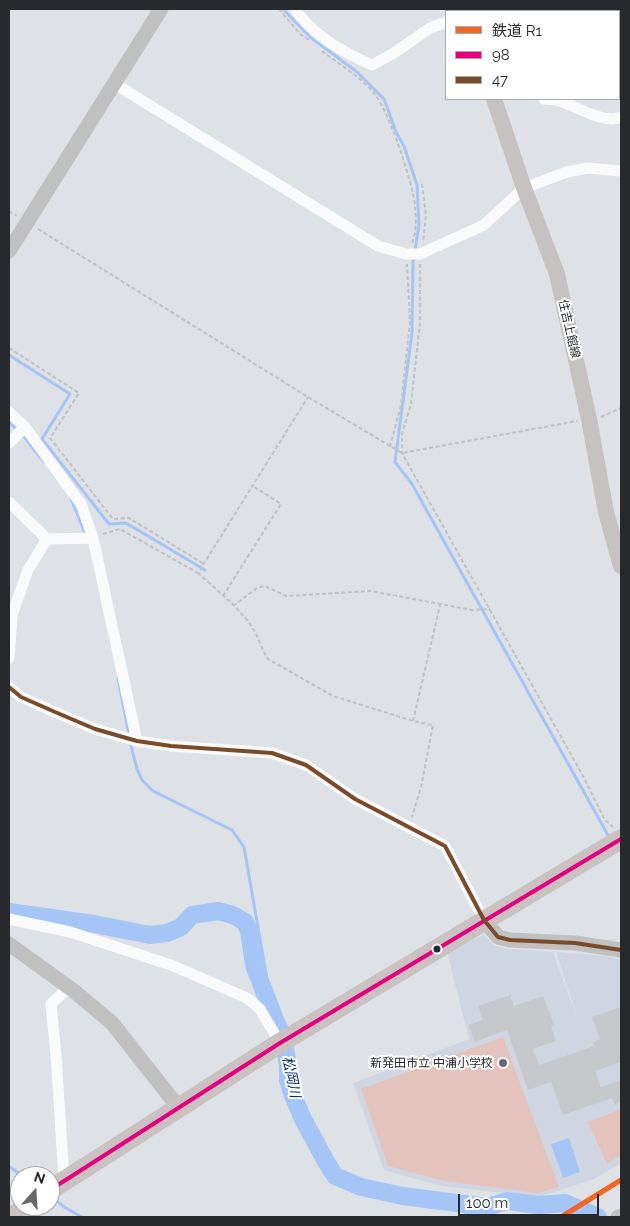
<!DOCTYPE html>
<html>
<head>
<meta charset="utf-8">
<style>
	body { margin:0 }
	#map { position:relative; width:630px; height:1226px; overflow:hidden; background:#dee1e6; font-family:Raleway,"Noto Sans JP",sans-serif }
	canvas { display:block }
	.frame { position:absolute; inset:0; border:10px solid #27292d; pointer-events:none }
	.legend { position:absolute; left:445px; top:10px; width:175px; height:90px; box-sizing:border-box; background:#fff; border:1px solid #a9a9ab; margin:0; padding:6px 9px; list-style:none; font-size:15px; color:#27292d }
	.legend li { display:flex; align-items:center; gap:10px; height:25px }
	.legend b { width:25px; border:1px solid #a9a9ab }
	.north { position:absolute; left:10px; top:1166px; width:50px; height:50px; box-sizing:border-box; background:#fff; border:1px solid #a9a9ab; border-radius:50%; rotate:19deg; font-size:14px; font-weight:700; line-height:20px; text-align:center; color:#27292d }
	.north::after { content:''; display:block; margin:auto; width:18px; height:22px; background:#67696e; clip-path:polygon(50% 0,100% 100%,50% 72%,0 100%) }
	.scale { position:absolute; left:458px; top:1194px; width:141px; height:22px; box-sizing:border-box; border:2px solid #27292d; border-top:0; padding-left:6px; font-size:15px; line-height:18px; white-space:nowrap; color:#27292d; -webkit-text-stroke:4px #fff; paint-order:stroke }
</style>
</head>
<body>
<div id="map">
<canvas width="630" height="1226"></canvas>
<div class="frame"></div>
<ul class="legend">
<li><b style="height:6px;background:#f26522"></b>鉄道 R1</li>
<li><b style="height:6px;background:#e5007d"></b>98</li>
<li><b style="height:6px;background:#7a4b2a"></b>47</li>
</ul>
<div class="north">N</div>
<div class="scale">100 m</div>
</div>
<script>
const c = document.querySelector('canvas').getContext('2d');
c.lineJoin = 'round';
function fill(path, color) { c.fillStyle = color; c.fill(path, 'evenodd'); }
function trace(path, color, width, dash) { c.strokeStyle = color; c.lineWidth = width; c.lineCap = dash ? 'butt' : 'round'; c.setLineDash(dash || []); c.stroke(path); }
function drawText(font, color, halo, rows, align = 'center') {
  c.font = font + ' Raleway,"Noto Sans JP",sans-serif'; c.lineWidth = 4; c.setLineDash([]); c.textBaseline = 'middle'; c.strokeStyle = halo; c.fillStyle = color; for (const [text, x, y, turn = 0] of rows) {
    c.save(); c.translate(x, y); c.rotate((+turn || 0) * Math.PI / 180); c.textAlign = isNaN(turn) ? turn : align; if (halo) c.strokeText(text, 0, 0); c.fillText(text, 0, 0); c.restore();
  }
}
fill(new Path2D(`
	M483,935L495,946L509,949L553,952L580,1026L556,952L607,956L621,960V1163L594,1179L587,1159L594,1179L539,1197L441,1186L384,1170L353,1083L469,1039L447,952Z`), '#d0d6e1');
fill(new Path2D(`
	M503,1037L559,1187L538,1193L444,1181L388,1166L361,1089Z
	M621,1109V1155L607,1164L588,1122Z`), '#e4c3bc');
fill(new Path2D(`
	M569,1138L580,1172L563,1178L551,1144Z`), '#a5c5f7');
trace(new Path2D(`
	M283,9L310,37L357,72L384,99L396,132L404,146L417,185L419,225L413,262L412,333L395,462L412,484L609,837
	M9,355L70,394L42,439L109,524L126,523L205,570
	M9,422L25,438L44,462
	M71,499L86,535
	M118,678L129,735
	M130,742L137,769L142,780L153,791L232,830L244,847L268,985L269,1004
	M9,1166L22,1176
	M52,1197L64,1207L82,1217
	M463,1217L477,1206`), '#a5c5f7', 3);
trace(new Path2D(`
	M9,912L94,924L150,935L167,933L181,927L192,915L218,911L233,915L245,922L249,931L254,965L276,1022L282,1034L288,1064V1080L293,1096L303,1119L325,1160L335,1176L361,1187L403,1196L487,1207L507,1201L539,1205L565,1203L598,1217`), '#a5c5f7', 18);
fill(new Path2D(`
	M510,995L514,1006L543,996L554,1025L551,1026L556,1041L533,1049L539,1065L594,1046L593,1042L600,1039L592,1017L621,1007V1062L595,1071L601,1087L621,1080V1102L615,1105L612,1098L563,1115L551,1082L528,1090L507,1030L475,1042L469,1025L483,1020L478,1006Z`), '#c6c8cc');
trace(new Path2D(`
	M279,9L300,34L309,40
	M322,51C339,64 359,76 373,92C389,110 412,181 415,205C416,217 417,232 412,243
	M422,184L426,216L423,242
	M9,211L17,216
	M38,229L308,397L402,453L577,421
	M420,264V323L411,404L402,434V453L583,776L605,820L613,827
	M9,348L79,393L50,438L113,519L129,518L204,564
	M601,417L621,408
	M390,447L401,405L410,322L407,264
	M103,534L120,529L198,573L308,397
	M198,573C215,589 239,607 252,627C259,637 261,649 268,659L333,696L413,721L433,725L421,787L412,817
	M223,596L281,504L253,486
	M233,606L257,588L265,586L286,596L371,591L472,610L490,609
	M413,721L440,605`), '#c1c2c4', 2, [4, 2.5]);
trace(new Path2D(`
	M295,9C313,36 343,52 372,65L394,53L430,28L446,22
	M115,84L378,246L406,254H420L484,225L524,188L567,172L588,168L621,171
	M544,99C549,99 555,100 560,101C576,106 605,125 621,117
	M9,412L25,427L81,504L93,538L137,741
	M9,443L25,427
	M9,502L47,539
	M9,658L12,615L28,570L47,539L93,538
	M9,687L21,697L55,712L95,729L137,741L171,746L272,753L306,765L355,799L445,846L484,920
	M9,919L70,932L171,965L247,998L260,1009L280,1043
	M64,1179L56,1055L51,1004L69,987`), '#fafafb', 11);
trace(new Path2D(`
	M9,251L161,9
	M484,920L498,937L510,940L575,943L621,950
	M9,944L74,991L112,1023L179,1108
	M618,1217L621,1216`), '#c1c0c1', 15);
trace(new Path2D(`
	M466,9L467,11
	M494,99L524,188L557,274L589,419L606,512L621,566`), '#c6c2c2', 16);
trace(new Path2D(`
	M50,1190L280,1043L621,839
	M12,1217L28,1206`), '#cac2c1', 20);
trace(new Path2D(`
	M50,1190L280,1043L621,839`), '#e5007d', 4);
trace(new Path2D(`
	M9,687L21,697L55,712L95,729L137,741L171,746L272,753L306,765L355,799L445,846L484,920L498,937L510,940L575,943L621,950`), '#7a4b2a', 4);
trace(new Path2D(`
	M561,1217L621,1180`), '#f26522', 5);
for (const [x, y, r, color] of [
	[437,949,4.5,"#27292d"],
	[503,1063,5,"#67696e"]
]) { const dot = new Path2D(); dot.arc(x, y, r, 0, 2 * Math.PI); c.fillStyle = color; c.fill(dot); trace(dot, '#fff', 2); }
drawText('12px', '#27292d', '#fff', [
	["住吉上館線",569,329,77]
]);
drawText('12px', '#27292d', '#fff', [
	["新発田市立 中浦小学校",493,1063]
], 'right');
drawText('italic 14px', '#042c68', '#fff', [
	["松岡川",291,1077,78]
]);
</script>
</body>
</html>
